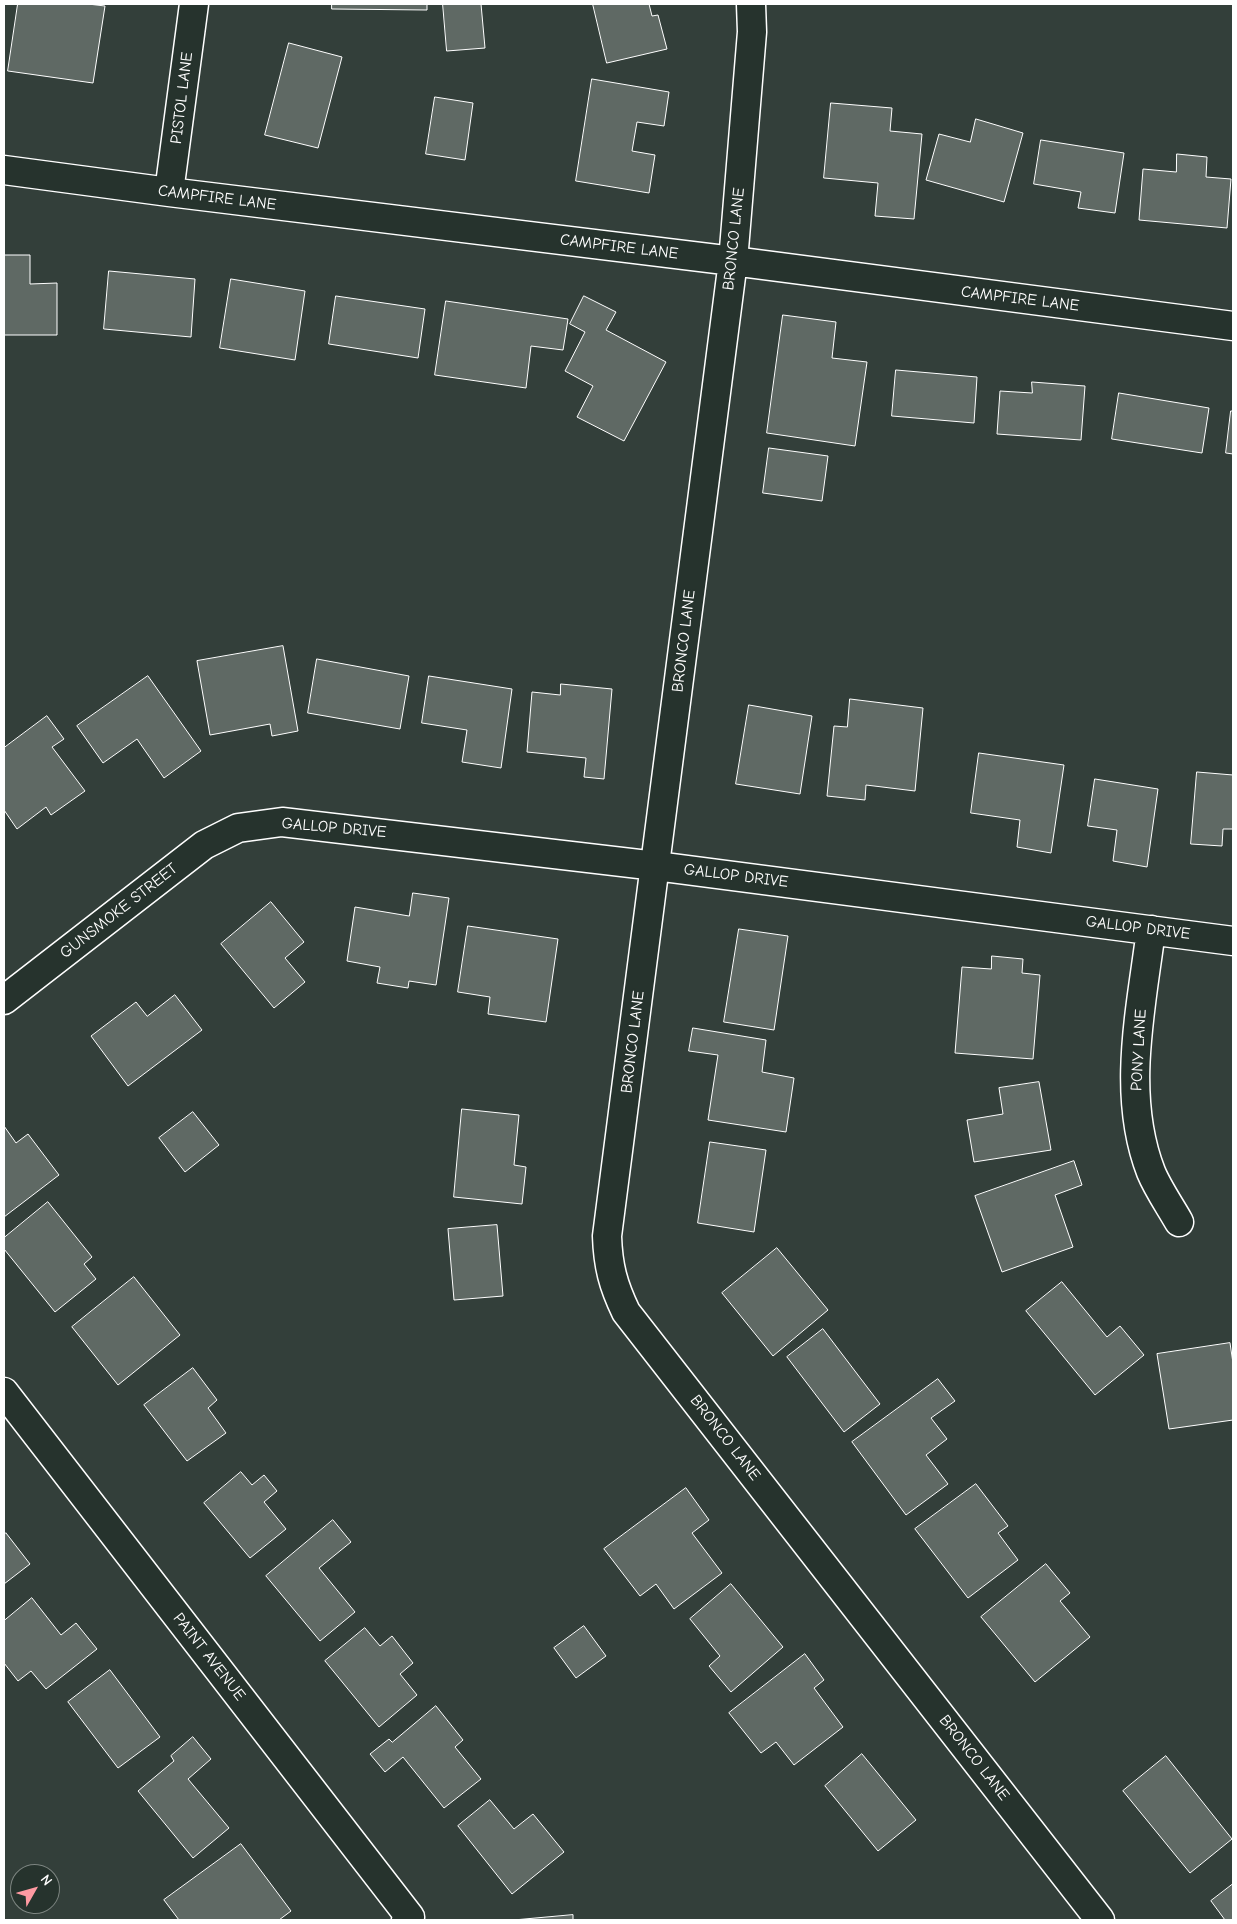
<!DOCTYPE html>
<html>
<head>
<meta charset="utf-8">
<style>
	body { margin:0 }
	#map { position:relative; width:1237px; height:1924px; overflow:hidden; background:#333f3a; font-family:"Comic Neue",sans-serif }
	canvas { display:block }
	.frame { position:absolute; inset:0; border:5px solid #fff; pointer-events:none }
	.north { position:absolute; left:10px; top:1864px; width:50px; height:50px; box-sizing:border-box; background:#26332d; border:1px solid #7d8581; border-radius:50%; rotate:52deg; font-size:14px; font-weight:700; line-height:20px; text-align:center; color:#fff }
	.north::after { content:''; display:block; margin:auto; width:18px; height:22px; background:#ff9aa2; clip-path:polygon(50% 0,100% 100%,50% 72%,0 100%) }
</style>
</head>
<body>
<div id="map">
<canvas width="1237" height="1924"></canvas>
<div class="frame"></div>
<div class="north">N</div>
</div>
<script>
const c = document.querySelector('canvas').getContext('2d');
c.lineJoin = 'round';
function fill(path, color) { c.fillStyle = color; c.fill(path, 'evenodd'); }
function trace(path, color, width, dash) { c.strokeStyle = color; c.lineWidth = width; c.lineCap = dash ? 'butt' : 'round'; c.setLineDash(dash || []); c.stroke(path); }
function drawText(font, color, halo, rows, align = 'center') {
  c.font = font + ' "Comic Neue",sans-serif'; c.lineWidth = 4; c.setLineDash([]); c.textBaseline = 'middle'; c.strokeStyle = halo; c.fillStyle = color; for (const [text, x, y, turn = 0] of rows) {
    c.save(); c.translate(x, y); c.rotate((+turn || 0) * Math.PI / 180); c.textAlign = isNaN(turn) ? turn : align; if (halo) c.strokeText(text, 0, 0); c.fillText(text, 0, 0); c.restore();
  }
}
const building = new Path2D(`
	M18,4H88L105,6L93,83L8,71Z
	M332,4H427V10L332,9Z
	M443,4H481L485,48L447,51Z
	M593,4H649L652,16L658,15L667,49L607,63Z
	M289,43L342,57L318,148L265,135Z
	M592,79L669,92L664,126L637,122L632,151L655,155L649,193L576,181Z
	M435,97L473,103L465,160L426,154Z
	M831,103L892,108L890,131L922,134L914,219L875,216L878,183L824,178Z
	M976,119L1023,133L1004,202L926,180L939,134L970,142Z
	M1041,140L1124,153L1115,213L1078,208L1081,192L1034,184Z
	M1177,154L1207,157L1206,177L1231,179L1227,228L1139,220L1143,169L1176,172Z
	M4,255H30V284L57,283V335H4Z
	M109,271L195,279L191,337L104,329Z
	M231,279L305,291L295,360L220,348Z
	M336,296L425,309L418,358L329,344Z
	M584,296L616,312L606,330L666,362L624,441L577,417L593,386L565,371L585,332L570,324Z
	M446,301L568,319L563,350L531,346L526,388L435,375Z
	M783,315L836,322L832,358L867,362L855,446L767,433Z
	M896,370L977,377L974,423L892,416Z
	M1032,382L1085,386L1081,440L997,434L1000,391L1032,393Z
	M1119,393L1209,408L1202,453L1112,439Z
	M1231,411H1233V454L1226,453Z
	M769,448L828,456L822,501L763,493Z
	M283,646L298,731L272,736L270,724L210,735L197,661Z
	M317,659L409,676L400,729L308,713Z
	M148,676L201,751L164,778L137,739L103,763L77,726Z
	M429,676L512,689L501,768L462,762L467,730L422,723Z
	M561,684L612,689L604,779L584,777L586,758L527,752L532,692L560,695Z
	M850,699L923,708L915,791L866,785L865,800L827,796L834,726L847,727Z
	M749,705L812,716L800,794L736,784Z
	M47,716L64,739L52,747L85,791L51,815L46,807L17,829L4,810V748Z
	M979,753L1064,765L1051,853L1017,847L1020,820L971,813Z
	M1197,772L1233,775V829H1223L1222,846L1191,844Z
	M1095,779L1158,789L1147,867L1113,861L1117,830L1088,826Z
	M413,893L449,898L436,985L409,981L408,988L377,983L380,967L347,961L355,907L409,916Z
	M271,902L304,942L285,958L305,982L274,1008L221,944Z
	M468,926L558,939L546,1022L488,1014L490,997L458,992Z
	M739,929L788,936L774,1030L724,1022Z
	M992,956L1023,959L1022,973L1040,975L1033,1059L955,1053L962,967L991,969Z
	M175,995L202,1030L128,1086L91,1036L136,1002L147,1016Z
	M693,1028L766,1040L762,1072L794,1078L786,1132L708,1120L718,1055L689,1051Z
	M1039,1082L1051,1150L974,1162L967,1120L1003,1114L999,1088Z
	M462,1109L519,1115L514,1165L526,1167L522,1204L454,1197Z
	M193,1112L219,1145L185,1172L159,1138Z
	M4,1126L16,1143L28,1134L59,1175L4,1217Z
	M710,1142L766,1150L754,1232L698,1223Z
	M1074,1161L1082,1185L1055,1195L1073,1247L1002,1272L975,1196Z
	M48,1202L92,1257L84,1264L96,1279L55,1312L4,1249V1238Z
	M497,1225L503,1296L454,1300L448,1229Z
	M777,1248L828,1310L773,1356L722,1293Z
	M134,1277L180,1335L118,1385L72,1327Z
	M1062,1282L1107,1337L1120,1326L1144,1355L1095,1395L1026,1311Z
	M823,1329L880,1404L844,1432L787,1357Z
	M1230,1343L1233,1363V1420L1169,1429L1157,1354Z
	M193,1368L217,1400L208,1408L226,1433L187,1461L144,1405Z
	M938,1379L955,1401L931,1418L947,1439L926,1455L948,1484L906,1515L852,1442Z
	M241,1472L252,1485L264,1475L277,1491L264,1502L286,1529L250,1558L204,1503Z
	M976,1484L1008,1526L998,1533L1018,1560L968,1598L915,1529Z
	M686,1488L709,1520L692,1533L722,1573L674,1609L656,1584L640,1596L604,1549Z
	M333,1520L351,1542L319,1568L355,1612L320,1641L266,1576Z
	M6,1533L30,1564L4,1584V1535Z
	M1046,1564L1070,1593L1060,1601L1090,1637L1035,1682L981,1617Z
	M731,1584L783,1647L731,1692L709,1666L720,1656L690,1619Z
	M32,1598L61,1635L76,1623L97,1649L46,1689L31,1671L18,1681L4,1663V1621Z
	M584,1626L606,1656L576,1678L554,1648Z
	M365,1628L380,1646L392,1636L413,1663L400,1674L417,1695L379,1727L325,1661Z
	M805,1654L824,1680L814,1688L843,1727L794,1765L776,1742L761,1753L729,1713Z
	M110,1670L160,1737L118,1768L68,1702Z
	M436,1706L463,1740L455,1747L481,1779L444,1808L403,1757L385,1772L370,1754L389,1739L392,1742Z
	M193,1737L211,1759L188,1779L229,1828L193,1858L138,1791L174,1761L171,1756Z
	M862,1754L916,1820L878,1851L825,1786Z
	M1166,1756L1232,1839L1190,1873L1123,1791Z
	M490,1800L514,1829L533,1814L564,1852L512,1894L458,1826Z
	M241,1844L291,1911L279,1920H179L164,1900Z
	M1233,1884V1920H1225L1211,1901Z
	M573,1915V1920H514Z`);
fill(building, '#5f6964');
trace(building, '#fff', 1);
const minor = new Path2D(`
	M751,4L752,32L733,261L607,1236C608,1266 613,1285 626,1312L1100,1920
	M4,170L169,192L733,261L1233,326
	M169,192L194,4
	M1151,930C1141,1009 1121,1095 1151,1172C1158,1189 1170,1206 1179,1222
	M4,1000L204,845L238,828L282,822L656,866L1233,941
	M4,1392L410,1917L406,1920`);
trace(minor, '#fff', 31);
trace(minor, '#26332d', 28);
drawText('16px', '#fff', '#26332d', [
	["PISTOL LANE",182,98,-83],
	["CAMPFIRE LANE",217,198,7],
	["BRONCO LANE",734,239,-84],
	["CAMPFIRE LANE",619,247,7],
	["CAMPFIRE LANE",1020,299,7],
	["BRONCO LANE",684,641,-83],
	["GALLOP DRIVE",334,828,5],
	["GALLOP DRIVE",736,876,7],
	["GUNSMOKE STREET",119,911,-38],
	["GALLOP DRIVE",1138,928,7],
	["BRONCO LANE",633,1042,-83],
	["PONY LANE",1139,1050,-87],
	["BRONCO LANE",725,1438,52],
	["PAINT AVENUE",209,1657,52],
	["BRONCO LANE",974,1758,52]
]);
</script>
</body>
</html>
